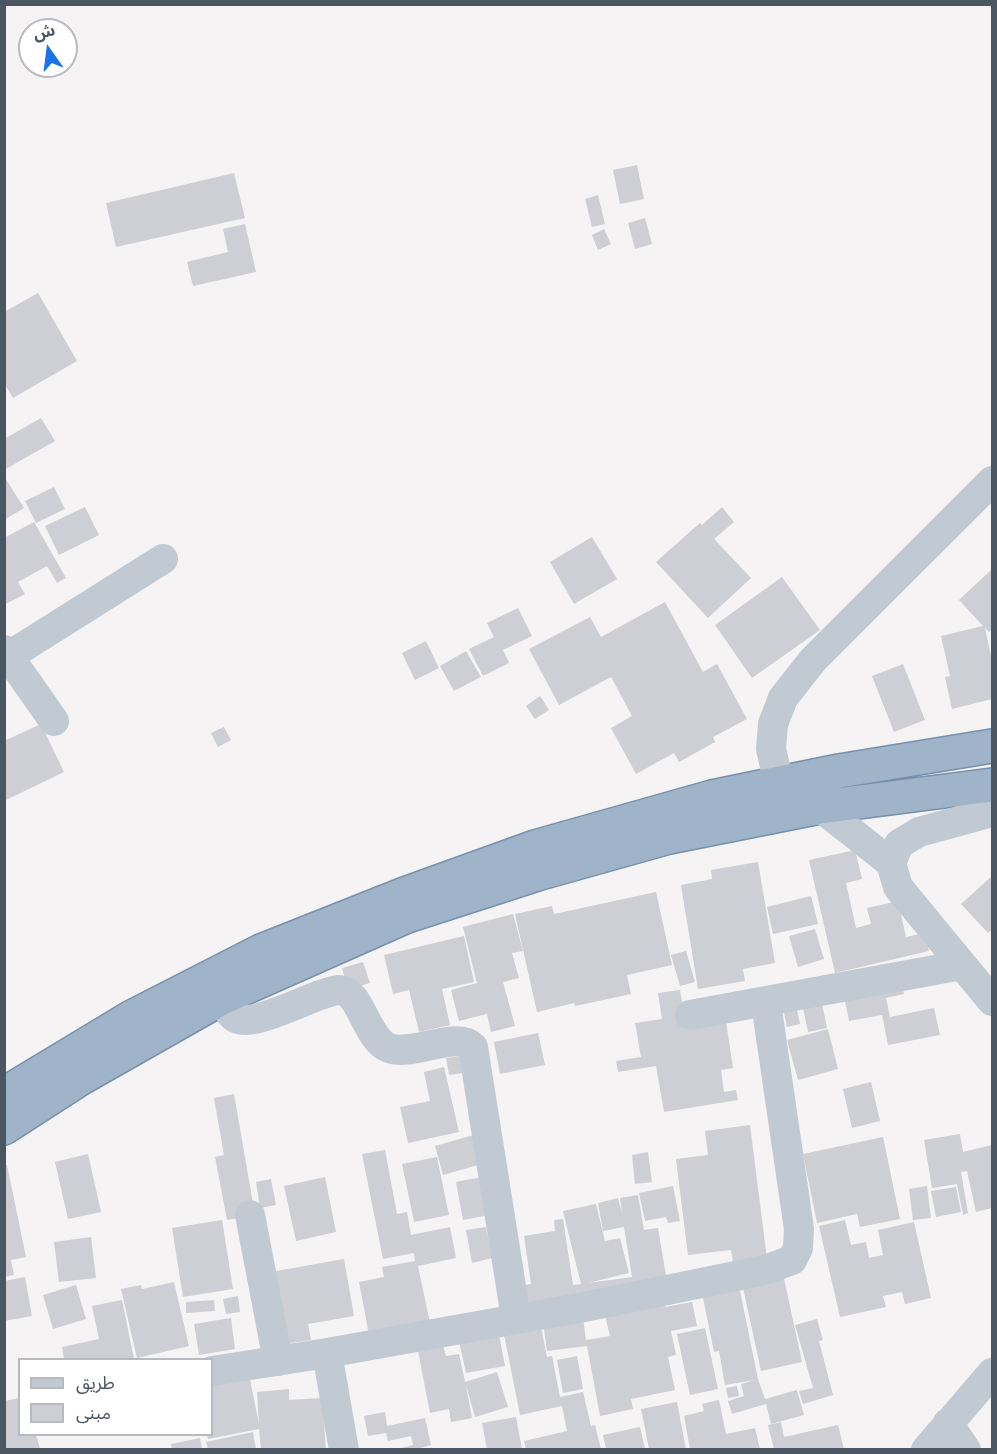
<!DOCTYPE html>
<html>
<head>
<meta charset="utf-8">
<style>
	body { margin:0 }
	#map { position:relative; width:997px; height:1454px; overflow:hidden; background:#f5f3f3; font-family:"Roboto Condensed","Noto Sans Arabic",sans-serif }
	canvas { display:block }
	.frame { position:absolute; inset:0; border:6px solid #4a5661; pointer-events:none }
	.legend { position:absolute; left:18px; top:1358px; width:195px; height:78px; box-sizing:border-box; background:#fff; border:2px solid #b7bbc0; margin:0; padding:8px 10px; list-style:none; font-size:18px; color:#4a5661 }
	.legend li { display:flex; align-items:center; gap:12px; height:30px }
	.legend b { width:30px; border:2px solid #b7bbc0 }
	.north { position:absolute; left:18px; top:18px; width:60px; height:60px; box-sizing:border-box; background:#fff; border:2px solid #b7bbc0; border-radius:50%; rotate:346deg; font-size:16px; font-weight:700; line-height:24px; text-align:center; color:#4a5661 }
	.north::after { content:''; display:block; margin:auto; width:21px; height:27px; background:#1a73e8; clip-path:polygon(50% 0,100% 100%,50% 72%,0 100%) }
</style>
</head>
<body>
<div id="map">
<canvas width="997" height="1454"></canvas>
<div class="frame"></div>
<ul class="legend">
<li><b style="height:8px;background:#c1cad2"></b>طريق</li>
<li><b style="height:16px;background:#cdcfd5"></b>مبنى</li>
</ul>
<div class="north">ش</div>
</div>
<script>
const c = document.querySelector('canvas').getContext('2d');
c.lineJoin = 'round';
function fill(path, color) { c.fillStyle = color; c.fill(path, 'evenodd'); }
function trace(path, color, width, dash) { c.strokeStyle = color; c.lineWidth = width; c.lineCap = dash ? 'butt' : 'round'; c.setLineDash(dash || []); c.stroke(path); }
fill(new Path2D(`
	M637,165L644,199L620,204L613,170Z
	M234,173L245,218L116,247L106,203Z
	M598,195L605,224L592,227L585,199Z
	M645,218L652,244L635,249L628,223Z
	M245,224L256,272L193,286L187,262L228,252L223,229Z
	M604,229L611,244L598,250L592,235Z
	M38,293L77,361L13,398L4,383V312Z
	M41,418L55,441L4,470V439Z
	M4,476L24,508L4,520Z
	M54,487L65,509L36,523L25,501Z
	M85,507L99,535L59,555L45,526Z
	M722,507L734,522L714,539L751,578L708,618L656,562L700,523L702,525Z
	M34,522L66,578L57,583L47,566L18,582L25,594L4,605V538Z
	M592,537L617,579L574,604L550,562Z
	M992,569V629L989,632L985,628L992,661V699L952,709L945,677L950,676L941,636L983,626L959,600Z
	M782,577L820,630L752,678L715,625Z
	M665,602L703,672L717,664L747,719L713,737L715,742L679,762L674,753L636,774L611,728L632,716L611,677L559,705L529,649L590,617L601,637Z
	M518,608L532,636L503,650L509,663L483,676L469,649L494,637L487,623Z
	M426,641L439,668L415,680L402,653Z
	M466,651L481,677L454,691L440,666Z
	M903,664L925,720L894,732L872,676Z
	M540,696L549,710L535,719L526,706Z
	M41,724L64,772L4,801V741Z
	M224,727L231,740L218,747L211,733Z
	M855,850L862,879L846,883L856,928L871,924L867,908L898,901L906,937L925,933L929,951L835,973L809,860Z
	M758,862L775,963L743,969L745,981L698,989L681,885L712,879L711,870Z
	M992,876V930L988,933L961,904Z
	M656,892L672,965L627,975L631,994L575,1006L574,1003L537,1012L515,914L552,906L554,914Z
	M811,896L818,924L773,934L767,907Z
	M513,914L523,951L512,953L519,978L503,982L515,1026L491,1032L487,1014L459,1021L451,990L477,983L463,927Z
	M815,929L824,959L798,967L789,936Z
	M464,936L474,982L442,989L450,1025L419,1032L409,990L393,994L384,955Z
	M686,951L695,982L680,986L671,955Z
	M363,962L370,983L348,989L342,968Z
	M901,979L904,994L886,998L890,1017L934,1008L940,1035L888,1045L882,1015L849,1021L843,991Z
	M680,990L682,1002L722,995L733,1068L721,1070L724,1092L736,1090L738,1100L664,1112L656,1066L618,1072L616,1061L641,1057L635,1023L662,1019L658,993Z
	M821,999L827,1028L808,1032L802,1003Z
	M796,1005L800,1024L787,1027L783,1008Z
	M828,1029L838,1069L798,1080L787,1040Z
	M538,1033L545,1065L500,1074L494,1042Z
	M460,1056L464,1073L449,1075L446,1058Z
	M444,1067L459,1132L408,1143L400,1107L430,1101L424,1072Z
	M871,1082L880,1121L852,1128L843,1089Z
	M234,1094L255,1215L227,1220L215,1157L224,1155L214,1098Z
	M750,1125L767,1259L733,1263L731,1250L688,1255L676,1159L708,1155L705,1131Z
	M477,1134L485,1163L443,1175L435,1146Z
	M960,1134L963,1152L992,1145V1208L976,1212L967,1171L961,1172L968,1213L963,1215L957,1184L932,1188L924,1140Z
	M883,1137L900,1219L860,1227L857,1214L817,1223L803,1154Z
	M385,1150L397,1214L407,1212L411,1235L450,1227L456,1258L418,1266L430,1323L369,1335L359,1282L384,1277L382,1267L415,1261L414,1253L383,1259L362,1154Z
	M648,1152L652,1182L635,1184L632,1155Z
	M88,1154L101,1212L68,1219L55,1162Z
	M437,1157L449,1215L414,1222L402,1164Z
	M4,1165H7L26,1257L11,1260L14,1275L4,1277Z
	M325,1177L336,1232L296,1241L284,1186Z
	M482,1177L489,1215L463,1220L456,1182Z
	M271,1179L276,1205L260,1208L256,1182Z
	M673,1186L680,1221L668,1223L666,1217L645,1221L639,1193Z
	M927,1186L931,1218L913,1220L909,1189Z
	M956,1187L961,1212L936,1217L931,1191Z
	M638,1195L644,1230L658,1228L667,1281L521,1303L518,1286L531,1284L524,1236L555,1231L554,1220L563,1219L573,1285L581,1284L563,1211L596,1204L605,1241L620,1238L629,1273L588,1283L632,1277L624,1227L603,1231L598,1203L618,1198L622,1213L620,1198Z
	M222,1220L233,1289L183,1297L172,1228Z
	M845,1220L851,1245L866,1242L869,1258L883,1255L878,1230L914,1222L931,1298L905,1304L902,1292L883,1296L886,1307L840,1317L819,1226Z
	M486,1227L492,1258L472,1263L466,1230Z
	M91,1237L96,1278L59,1282L54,1242Z
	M344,1259L354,1316L308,1324L311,1340L278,1345L265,1273Z
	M783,1274L802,1362L761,1371L742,1283Z
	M25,1277L32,1316L4,1321V1281Z
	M738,1281L758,1379L765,1399L797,1390L804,1415L771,1424L766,1404L732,1414L728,1401L744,1396L741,1384L755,1380L725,1385L719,1351L714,1352L701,1288Z
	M174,1282L189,1346L137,1358L121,1289L141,1285L142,1289Z
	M76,1285L86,1319L53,1329L43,1295Z
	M662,1294L665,1307L692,1302L697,1326L671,1331L676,1355L668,1357L675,1390L631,1399L633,1409L600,1416L587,1346L547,1351L542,1315L582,1310L586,1340L610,1336L604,1311Z
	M238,1296L240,1312L226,1314L223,1299Z
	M122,1300L134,1359H64L62,1347L99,1339L92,1306Z
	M214,1300L215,1311L186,1313V1302Z
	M538,1312L547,1357L552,1356L560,1397L583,1392L591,1426L595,1425L601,1449H526L524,1441L567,1431L562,1406L520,1415L501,1319Z
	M231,1318L235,1349L199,1355L194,1324Z
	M817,1319L823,1340L819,1341L833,1395L803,1404L799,1391L813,1388L795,1325Z
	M497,1324L505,1366L466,1373L457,1332Z
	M705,1328L718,1389L690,1395L677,1334Z
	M443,1346L446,1356L459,1354L465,1382L497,1372L508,1407L475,1417L466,1385L472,1418L451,1422L449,1409L430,1413L418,1351Z
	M577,1356L583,1389L563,1393L557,1360Z
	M248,1369L259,1425L257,1392L289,1389V1400L322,1398L326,1449H261L259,1429L208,1439L207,1434H212V1376Z
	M737,1386L739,1396L728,1398L726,1388Z
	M20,1398V1434H36L40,1449H4V1401Z
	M719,1400L726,1434L755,1428L760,1449H690L684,1416L704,1411L702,1404Z
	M677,1402L686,1449H649L641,1409Z
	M385,1412L387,1426L425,1418L431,1445L417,1449H398L413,1445L411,1436L388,1441L386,1433L368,1436L364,1416Z
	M516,1417L522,1449H487L482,1423Z
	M781,1422L784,1437L838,1425L844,1449H774L768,1425Z
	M640,1427L645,1449H606L603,1435Z
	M253,1432L256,1449H208L206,1442Z
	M200,1438L202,1449H172L171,1444Z`), '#cdcfd5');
const trunk = new Path2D(`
	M4,1094L132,1017L261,951L402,895L535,847L712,797L839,771L992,746
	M4,1128L83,1077L222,998L407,916L537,874L669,837L820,807L992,785`);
trace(trunk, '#7690ad', 36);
trace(new Path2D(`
	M4,650L54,721
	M9,656L163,559
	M779,784L771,749L773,724L783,698L813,660L992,481
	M820,807L891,863
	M992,812L919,832L899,844L891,863L898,887L992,1001
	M222,998C225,1004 229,1013 234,1017C250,1031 316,992 338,990C361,988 365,1039 389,1048C412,1057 457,1030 473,1047L516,1318
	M690,1015L962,965
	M250,1215L278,1361
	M327,1353L344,1450
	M212,1371L327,1353L584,1307L765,1270L792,1260L798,1248L799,1229L766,1003
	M948,1423L966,1450
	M926,1450L992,1373`), '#c1cad2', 30);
trace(trunk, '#9fb4c9', 33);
</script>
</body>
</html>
